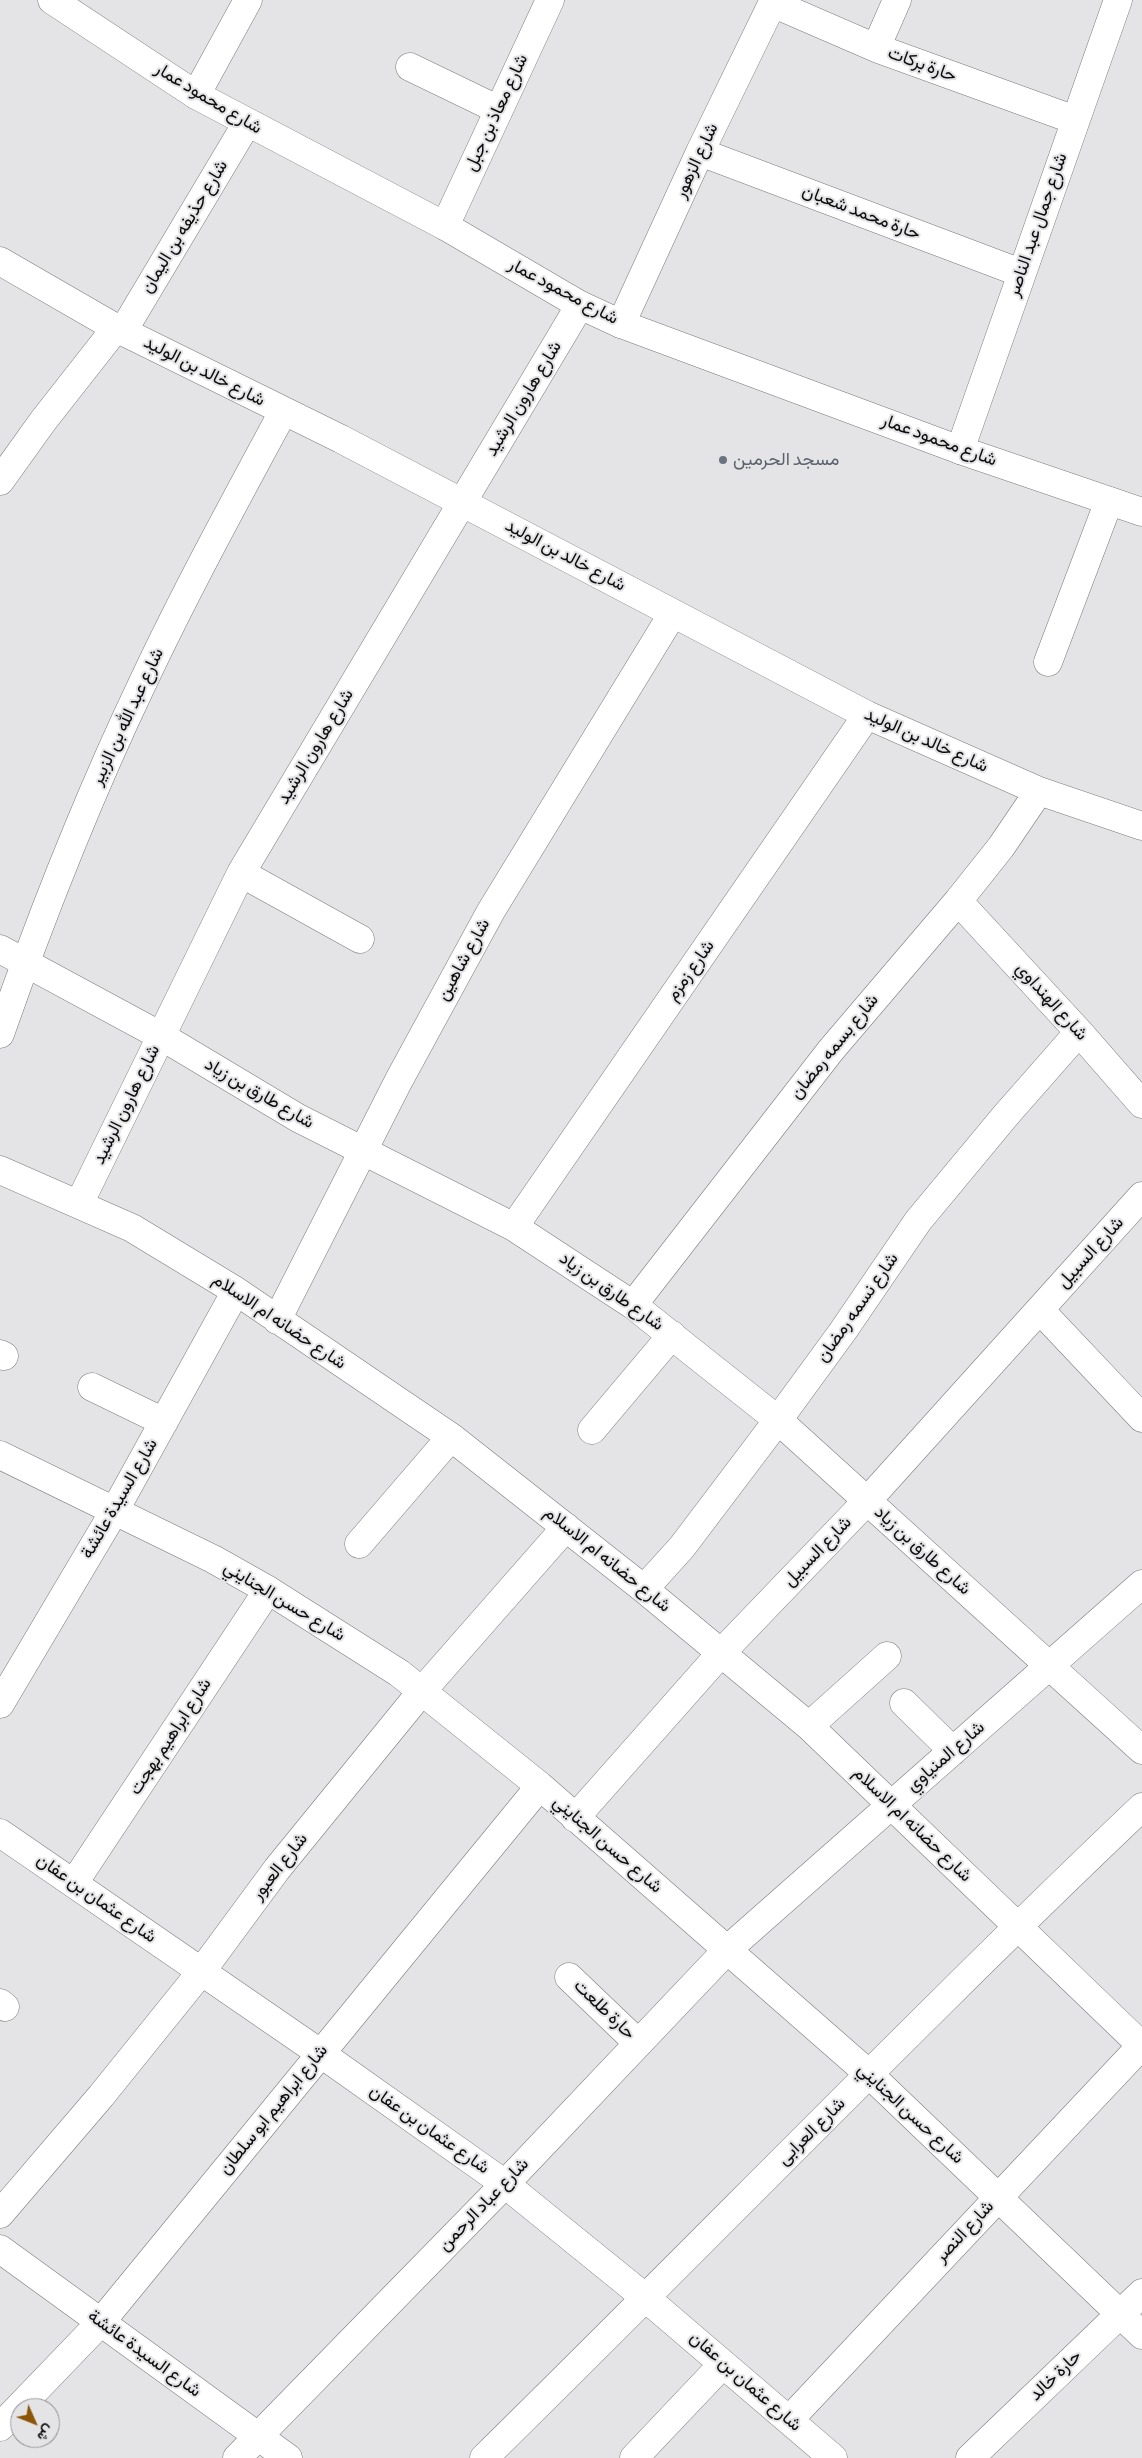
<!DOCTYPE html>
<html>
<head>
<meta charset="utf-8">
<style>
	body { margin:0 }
	#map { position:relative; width:1142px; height:2458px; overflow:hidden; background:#e4e4e7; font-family:"Sofia Sans Condensed",Vazirmatn,sans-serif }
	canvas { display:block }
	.north { position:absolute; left:10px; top:2398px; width:50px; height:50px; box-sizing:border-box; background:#e4e4e7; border:1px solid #8e8e90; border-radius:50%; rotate:134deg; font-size:14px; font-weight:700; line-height:20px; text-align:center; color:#0d0d0e }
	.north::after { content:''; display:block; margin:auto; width:18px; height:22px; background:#8c5606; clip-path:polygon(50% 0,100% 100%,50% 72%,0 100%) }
</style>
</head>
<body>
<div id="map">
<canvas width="1142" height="2458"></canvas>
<div class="north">ش</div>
</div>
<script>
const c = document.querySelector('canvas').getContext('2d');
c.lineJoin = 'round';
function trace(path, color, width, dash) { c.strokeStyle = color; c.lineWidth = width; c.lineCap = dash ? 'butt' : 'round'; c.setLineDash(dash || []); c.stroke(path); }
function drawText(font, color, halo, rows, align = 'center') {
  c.font = font + ' "Sofia Sans Condensed",Vazirmatn,sans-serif'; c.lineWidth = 4; c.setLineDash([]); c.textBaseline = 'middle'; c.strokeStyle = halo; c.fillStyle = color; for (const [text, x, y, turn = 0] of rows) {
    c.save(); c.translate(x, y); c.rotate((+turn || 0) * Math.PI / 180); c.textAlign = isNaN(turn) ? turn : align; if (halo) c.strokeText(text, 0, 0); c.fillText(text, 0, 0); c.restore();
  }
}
const minor = new Path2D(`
	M772,3L876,48L1075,120
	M876,48L897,0
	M410,67L499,110
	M196,95L248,0
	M700,152L1021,273
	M445,226L550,0
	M0,261L116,328L341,439L867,715L1039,791L1142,826
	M621,324L700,152L774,0
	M123,331L247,123
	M960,450L1118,0
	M0,481L43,421L116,328
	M1048,662L1109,501
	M241,873L360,939
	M958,901L1079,1032L1142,1104
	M0,949L161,1036L298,1118L514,1227L633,1305L778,1420L1142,1750
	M0,1034C42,914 89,795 144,680C187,589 235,501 283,412
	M0,1170L132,1228L236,1291L451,1437L644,1589L809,1726L1142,2046
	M79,1204L241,873L580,305
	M514,1227L867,715
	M633,1305L831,1050L958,901L1001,847L1039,791
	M1040,1310L1142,1418
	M277,1320L399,1080L491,911L673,613
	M0,1354L4,1356
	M92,1387L164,1422
	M592,1430L672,1335
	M0,1455L213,1559L268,1590L399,1673L540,1786L869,2074L1142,2335
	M359,1544L451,1437
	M644,1589L682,1547L778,1420L843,1331L918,1221L1006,1115L1079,1032
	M904,1703L953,1751
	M0,1704L115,1510L236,1291
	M809,1726L887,1656
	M575,1818L721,1653L867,1501L1142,1196
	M0,1833L320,2053L505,2184L647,2299L833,2458
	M74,1883L268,1590
	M569,1977L638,2043
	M0,2003L5,2007
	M0,2214L101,2096L201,1972L277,1869L422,1691L566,1527
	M0,2249L288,2458
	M789,2420L1142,2045
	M0,2427L101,2322L540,1786
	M237,2458L505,2184L728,1949L1142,1584
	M484,2458C704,2242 918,2020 1142,1807
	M634,2458L723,2364
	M970,2458L1142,2293`);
const tertiary = new Path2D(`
	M52,0L196,95L445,226L580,305L621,324L960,450L1142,512`);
trace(minor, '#797a7c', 29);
trace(tertiary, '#797a7c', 29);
trace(minor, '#fff', 28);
trace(tertiary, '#fff', 28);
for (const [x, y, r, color] of [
	[723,460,5,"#6b7280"]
]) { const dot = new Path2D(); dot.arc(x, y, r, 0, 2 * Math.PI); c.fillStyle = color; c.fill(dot); trace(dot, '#e4e4e7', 2); }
drawText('18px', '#0d0d0e', '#e4e4e7', [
	["حارة بركات",922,65,20],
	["شارع محمود عمار",208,99,31],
	["شارع معاذ بن جبل",497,113,-65],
	["شارع الزهور",697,161,-65],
	["حارة محمد شعبان",861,213,21],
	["شارع جمال عبد الناصر",1038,225,-71],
	["شارع حذيفه بن اليمان",185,227,-59],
	["شارع محمود عمار",563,292,28],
	["شارع خالد بن الوليد",204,372,27],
	["شارع هارون الرشيد",524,399,-59],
	["شارع محمود عمار",939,441,20],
	["شارع خالد بن الوليد",565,556,28],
	["شارع عبد الله بن الزبير",128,717,-65],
	["شارع خالد بن الوليد",926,741,24],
	["شارع هارون الرشيد",316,747,-59],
	["شارع شاهين",464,960,-61],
	["شارع زمزم",691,971,-55],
	["شارع الهنداوي",1051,1002,48],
	["شارع بسمه رمضان",835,1047,-51],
	["شارع طارق بن زياد",259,1094,30],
	["شارع هارون الرشيد",127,1105,-64],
	["شارع السبيل",1091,1253,-48],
	["شارع طارق بن زياد",611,1292,35],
	["شارع نسمه رمضان",858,1308,-55],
	["شارع حضانه ام الاسلام",279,1322,34],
	["شارع السيدة عائشة",120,1499,-60],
	["شارع طارق بن زياد",922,1551,42],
	["شارع السبيل",818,1552,-46],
	["شارع حضانه ام الاسلام",607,1560,39],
	["شارع حسن الجنايني",284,1602,31],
	["شارع ابراهيم بهجت",171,1737,-57],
	["شارع المنياوي",946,1757,-41],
	["شارع حضانه ام الاسلام",912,1825,44],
	["شارع حسن الجنايني",607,1845,41],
	["شارع العبور",280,1867,-52],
	["شارع عثمان بن عفان",96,1899,35],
	["حارة طلعت",604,2010,44],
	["شارع ابراهيم ابو سلطان",274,2110,-51],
	["شارع حسن الجنايني",910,2114,43],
	["شارع عثمان بن عفان",429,2130,35],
	["شارع العرابى",812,2132,-45],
	["شارع عباد الرحمن",484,2205,-46],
	["شارع النصر",965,2232,-47],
	["شارع السيدة عائشة",144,2354,36],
	["حارة خالد",1056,2376,-44],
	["شارع عثمان بن عفان",745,2382,41]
]);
drawText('18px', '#5b616d', '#e4e4e7', [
	["مسجد الحرمين",733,460]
], 'left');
</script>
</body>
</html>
